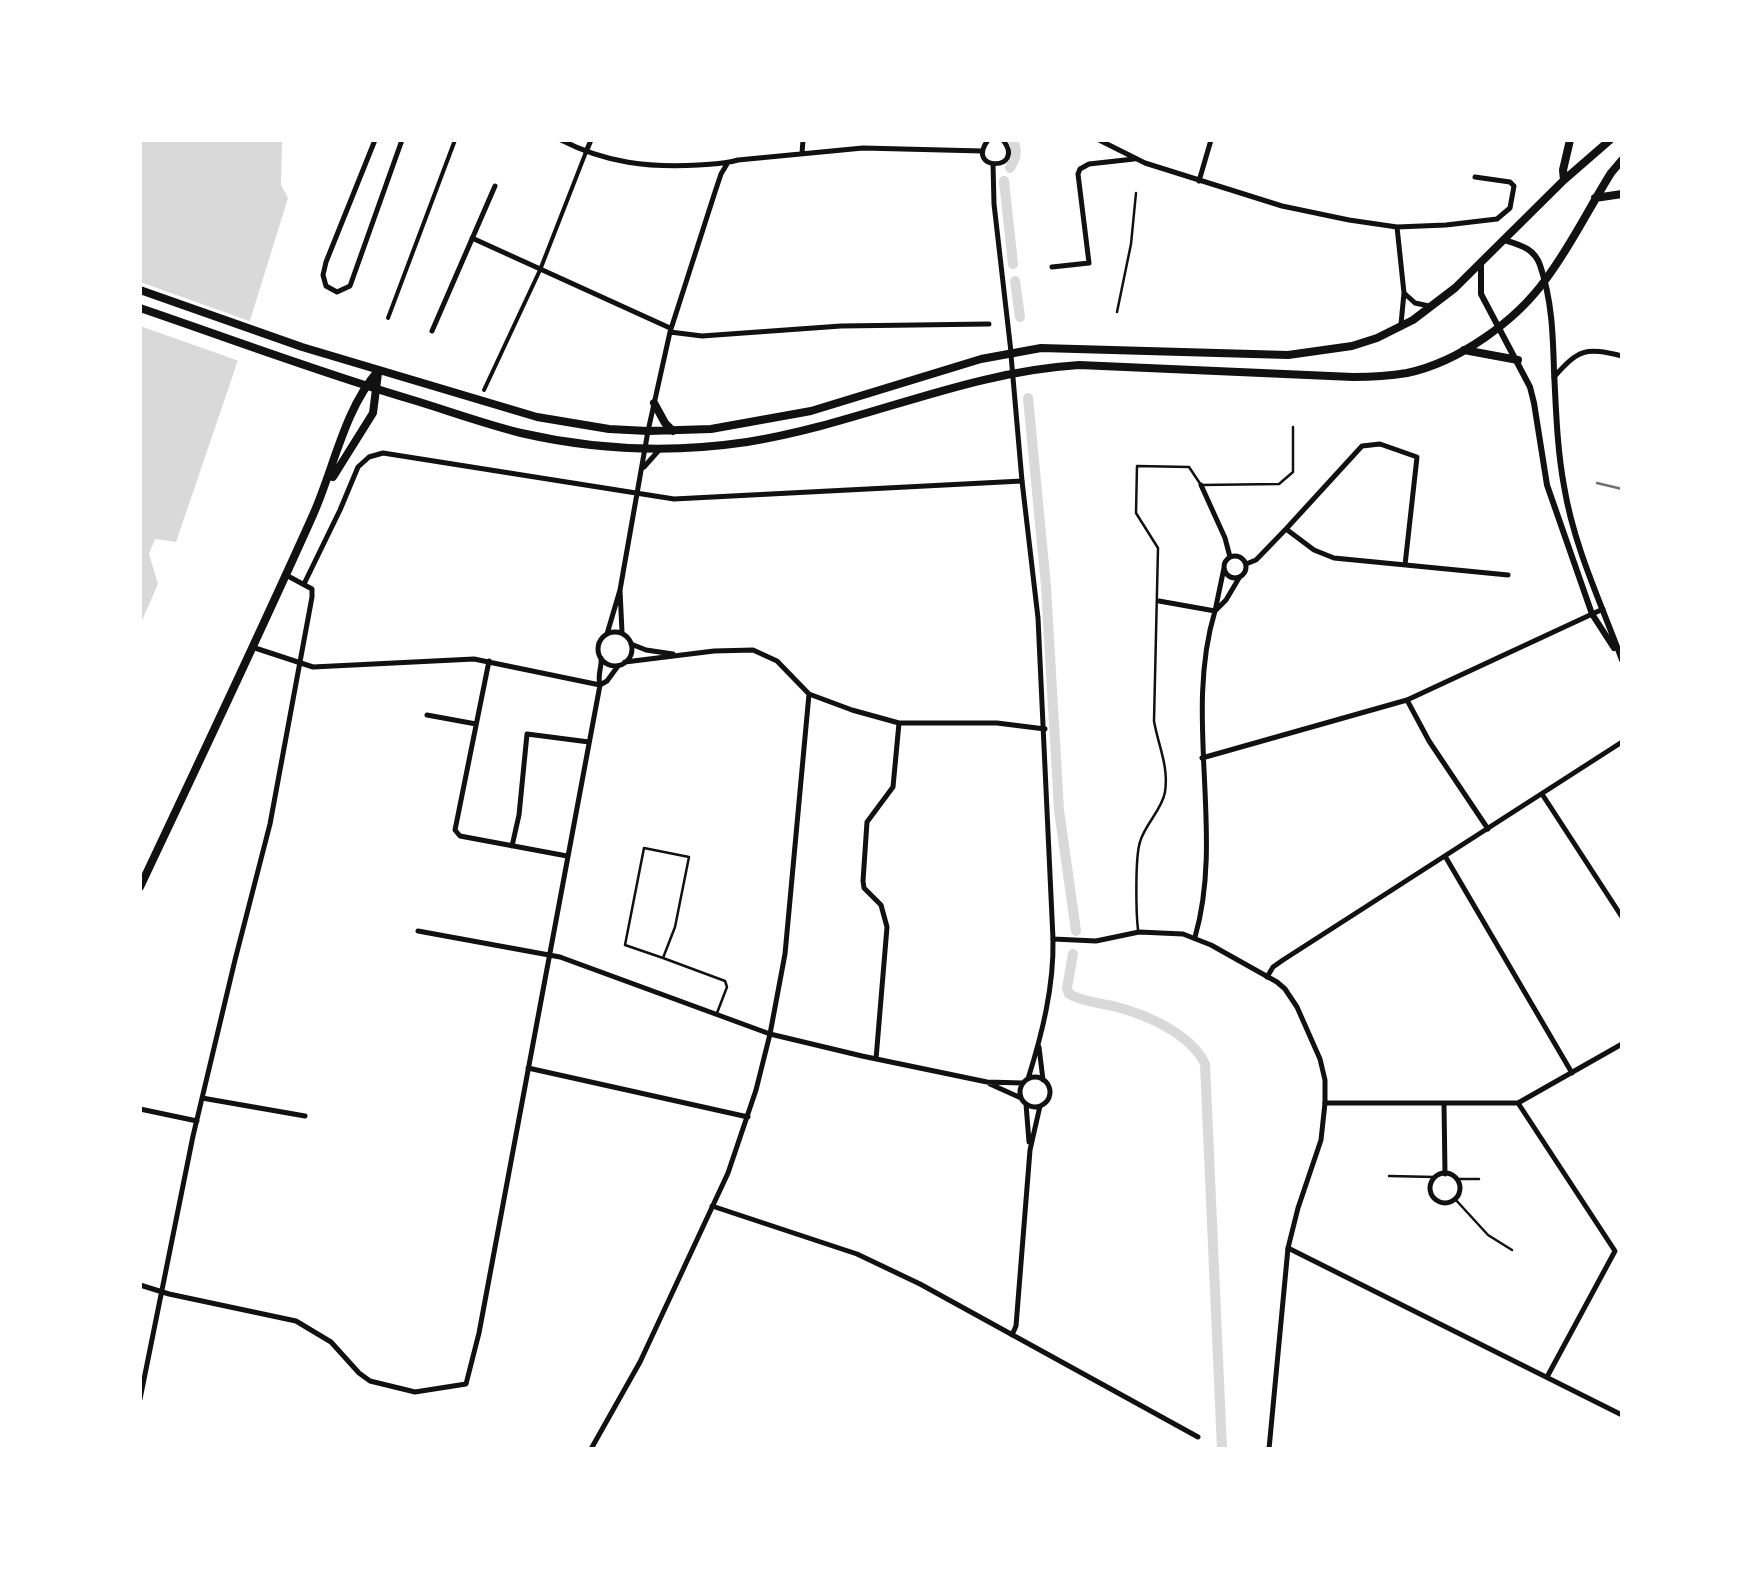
<!DOCTYPE html>
<html>
<head>
<meta charset="utf-8">
<style>
	body { margin:0 }
	#map { position:relative; width:1762px; height:1589px; overflow:hidden; background:#fff; font-family:"Open Sans",sans-serif }
	canvas { display:block }
	.frame { position:absolute; inset:0; border:142px solid #fff; pointer-events:none }
</style>
</head>
<body>
<div id="map">
<canvas width="1762" height="1589"></canvas>
<div class="frame"></div>
</div>
<script>
const c = document.querySelector('canvas').getContext('2d');
c.lineJoin = 'round';
function fill(path, color) { c.fillStyle = color; c.fill(path, 'evenodd'); }
function trace(path, color, width, dash) { c.strokeStyle = color; c.lineWidth = width; c.lineCap = dash ? 'butt' : 'round'; c.setLineDash(dash || []); c.stroke(path); }
fill(new Path2D(`
	M140,140H282L281,185L288,198L234,372L176,542L155,539L149,554L158,584L140,625Z`), '#d9d9d9');
fill(new Path2D(`
	M140,282L255,323L242,362L140,326Z`), '#fff');
trace(new Path2D(`
	M1010,168C1016,158 1018,151 1013,140
	M1004,181L1013,264
	M1015,281L1020,317
	M1028,398L1046,586L1059,810L1076,931
	M1073,954L1067,988L1069,994C1083,1002 1101,1003 1117,1007C1147,1015 1191,1034 1205,1064L1222,1449`), '#d9d9d9', 10);
trace(new Path2D(`
	M1117,312L1131,244L1136,193
	M1138,930C1136,913 1135,857 1140,842C1145,824 1162,810 1165,792C1169,766 1158,745 1154,721L1158,548L1136,513L1137,466L1189,467L1201,485L1279,484L1293,472V427
	M663,958L625,945L644,848L689,857L675,927L663,958L725,981L727,987L717,1013
	M1389,1176L1435,1177
	M1456,1179H1479
	M1455,1199L1488,1235L1512,1250`), '#111', 2.5);
trace(new Path2D(`
	M388,318L455,140
	M484,390L540,270L586,152`), '#111', 4);
trace(new Path2D(`
	M375,140L326,262L323,275L326,286L337,292L350,286L402,140
	M561,140C606,163 649,168 699,165C713,164 725,164 738,160L863,148L982,151
	M988,140C964,172 1027,171 1003,140
	M1099,140L1145,163L1282,206L1349,220L1397,227L1446,225L1497,219L1510,208L1514,186L1510,182L1475,177
	M586,152L591,140
	M802,153L803,140
	M993,164L994,204L1011,352
	M1199,181L1211,140
	M1397,227L1404,293L1401,324
	M472,238L670,328
	M1052,267L1089,263L1078,174L1080,169L1089,164L1134,159
	M1404,293L1415,303L1429,306
	M432,331L495,186
	M670,332L702,336L841,326L989,324
	M1554,377C1579,349 1585,347 1622,356
	M644,467L660,449
	M1201,485L1225,538L1230,557
	M1286,529L1314,550L1334,558L1508,575
	M1224 567a11 11 0 1 1 22 0a11 11 0 1 1-22 0Z
	M1246,564L1256,560L1286,529L1362,446L1380,444L1417,457L1405,565
	M1224,568L1215,611L1226,600L1239,578
	M304,584L340,510L358,467L369,457L383,453L674,499L1022,481
	M620,590L622,632
	M1159,601L1215,611C1183,716 1225,834 1195,937
	M598 649a17 17 0 1 1 34 0a17 17 0 1 1-34 0Z
	M607,634L620,590L648,431L670,332L715,192L721,174L727,164
	M631,644L646,650L673,654
	M252,647L313,667L474,659L600,685
	M489,661L455,830L460,836L567,856
	M625,662L714,651L753,650L777,661L809,694L852,710L899,723H997L1045,729
	M600,685L607,681L618,666
	M1407,700L1429,741L1488,829
	M427,715L476,724
	M1202,758L1407,700L1603,609
	M1542,794L1622,917
	M512,846L519,815L527,734L589,742
	M1445,856L1572,1073
	M418,931L560,957L770,1034L862,1056L987,1082L1023,1083
	M1267,977L1273,967L1283,960L1622,742
	M1039,1047L1043,1080
	M876,1059L887,927L881,905L864,888L863,881L867,822L893,787L899,723
	M528,1068L748,1117
	M1020 1092a15 15 0 1 1 30 0a15 15 0 1 1-30 0Z
	M1028,1079C1042,1034 1054,987 1053,939
	M990,1084L1021,1098
	M202,1098L305,1116
	M1325,1103H1518L1622,1044
	M1444,1103L1445,1174
	M1518,1103L1615,1251L1547,1377
	M1026,1104L1029,1142
	M140,1109L197,1121
	M1430 1188a15 15 0 1 1 30 0a15 15 0 1 1-30 0Z
	M712,1206L857,1254L920,1284L1198,1437
	M1288,1248L1622,1415
	M140,1285L169,1294L296,1321L331,1342L359,1373L370,1381L415,1392L466,1384L479,1333L600,685C597,675 602,668 601,658
	M1012,1335L1016,1326L1030,1150L1040,1106
	M140,1399L193,1136L235,960L270,824L312,597V589L286,575
	M591,1449L640,1362L728,1173L756,1090L770,1034L785,954L809,694`), '#111', 5);
trace(new Path2D(`
	M1011,355L1022,481L1038,618L1053,939L1096,941L1139,932L1183,934L1211,945L1277,982L1285,989L1297,1007L1320,1059L1325,1080V1103L1321,1140L1298,1208L1288,1248L1269,1449`), '#111', 5);
trace(new Path2D(`
	M1504,240C1520,245 1534,248 1540,265C1552,300 1553,335 1554,371C1556,409 1557,448 1564,486C1574,547 1601,603 1622,660
	M1481,263V294L1530,387L1534,403L1547,485L1592,614L1614,648`), '#111', 6);
trace(new Path2D(`
	M1564,180L1563,170L1570,140
	M1595,198L1622,194
	M140,290L302,347L537,417L609,429L648,431L711,429L811,411L981,359L1041,348L1288,355L1352,346L1377,338L1413,320L1455,288L1564,180L1610,140
	M140,308C231,339 321,373 413,400C449,411 485,424 521,433C595,450 673,453 747,442C860,424 964,372 1079,365L1353,377C1372,377 1389,376 1407,373C1459,362 1516,321 1546,279C1571,246 1589,208 1611,173L1622,160
	M1464,350L1518,360
	M654,403L665,423L673,431
	M333,477L373,413L378,373
	M140,887C198,764 257,640 313,515C334,468 344,410 378,371`), '#111', 8);
trace(new Path2D(`
	M1597,483L1622,489`), '#707070', 2.5);
</script>
</body>
</html>
